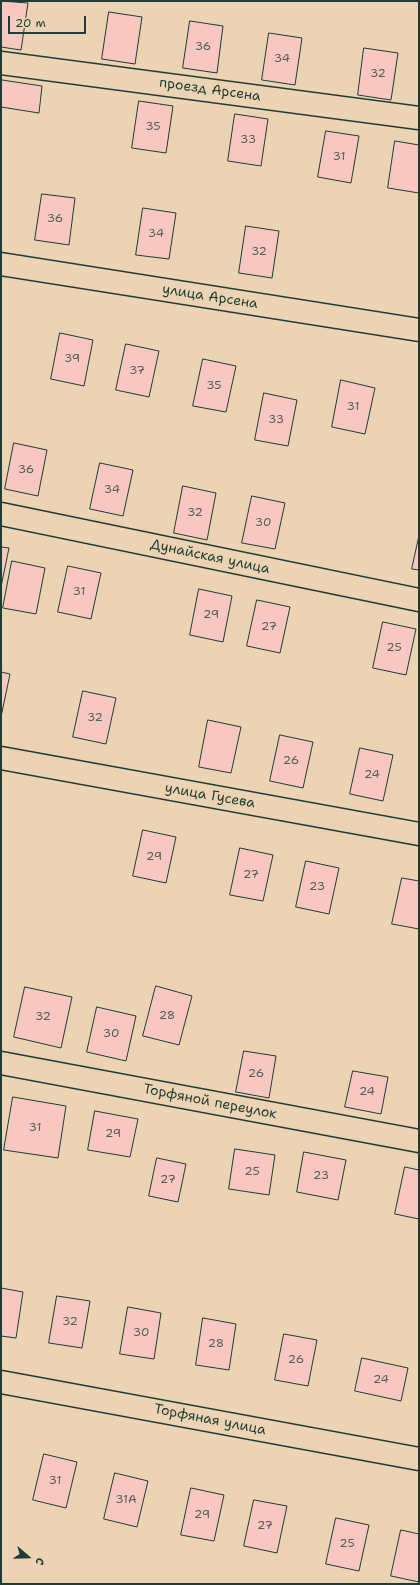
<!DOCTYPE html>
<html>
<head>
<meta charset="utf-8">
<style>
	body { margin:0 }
	#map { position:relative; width:420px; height:1585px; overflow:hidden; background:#ebd3b3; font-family:"Shantell Sans",sans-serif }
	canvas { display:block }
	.frame { position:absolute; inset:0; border:2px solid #1f3d34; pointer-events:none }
	.north { position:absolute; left:8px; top:1537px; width:40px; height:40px; -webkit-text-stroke:3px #ebd3b3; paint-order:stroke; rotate:110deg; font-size:11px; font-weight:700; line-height:16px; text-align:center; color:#1f3d34 }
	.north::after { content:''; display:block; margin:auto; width:14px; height:18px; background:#1f3d34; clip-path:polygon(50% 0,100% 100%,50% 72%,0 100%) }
	.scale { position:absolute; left:8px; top:16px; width:78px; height:18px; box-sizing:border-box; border:2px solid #1f3d34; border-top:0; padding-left:5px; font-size:12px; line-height:14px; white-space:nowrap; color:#1f3d34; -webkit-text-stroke:3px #ebd3b3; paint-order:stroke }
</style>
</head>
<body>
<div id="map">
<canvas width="420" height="1585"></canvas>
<div class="frame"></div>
<div class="north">С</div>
<div class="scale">20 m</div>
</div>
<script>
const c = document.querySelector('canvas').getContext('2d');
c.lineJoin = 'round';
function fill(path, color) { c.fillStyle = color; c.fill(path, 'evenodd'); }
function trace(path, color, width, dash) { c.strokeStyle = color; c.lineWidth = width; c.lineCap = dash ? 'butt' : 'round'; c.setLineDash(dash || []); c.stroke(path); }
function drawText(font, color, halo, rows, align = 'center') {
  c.font = font + ' "Shantell Sans",sans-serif'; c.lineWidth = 3; c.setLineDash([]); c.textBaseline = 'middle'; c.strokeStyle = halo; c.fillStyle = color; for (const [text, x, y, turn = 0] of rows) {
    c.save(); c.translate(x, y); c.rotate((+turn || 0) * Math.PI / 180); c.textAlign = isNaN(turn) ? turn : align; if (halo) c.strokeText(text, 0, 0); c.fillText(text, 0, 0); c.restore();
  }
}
const building = new Path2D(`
	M1,1L28,3L21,50L1,47Z
	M109,12L142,17L135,64L102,59Z
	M190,21L223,26L217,73L183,68Z
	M269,33L302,38L295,85L262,80Z
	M364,48L398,53L391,100L358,95Z
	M2,80L42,86L39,113L1,107Z
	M139,101L173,106L166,153L132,148Z
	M235,114L268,119L261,166L228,161Z
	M326,131L359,136L351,183L318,177Z
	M395,141L419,145V193L388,188Z
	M42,194L75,198L69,245L35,240Z
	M143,208L176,213L169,259L136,255Z
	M246,226L279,231L272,278L239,273Z
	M60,333L93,340L84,386L51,379Z
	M126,344L159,351L149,397L116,390Z
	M203,359L236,366L226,412L193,406Z
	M341,380L375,388L365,434L332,427Z
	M264,393L297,400L288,446L255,440Z
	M14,443L47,450L38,496L5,489Z
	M100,463L133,470L123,516L90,509Z
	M183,486L216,493L207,540L174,533Z
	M252,496L285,503L275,549L242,543Z
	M419,536V570L412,569Z
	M1,547L9,548L1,587Z
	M12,561L45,568L36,614L3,608Z
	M68,566L101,573L91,619L58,612Z
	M199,589L232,596L223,642L190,635Z
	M257,600L290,607L280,653L247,646Z
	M383,622L416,629L406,675L373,668Z
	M1,672L10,674L1,717Z
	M83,691L116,698L106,744L73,737Z
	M208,720L241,727L231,773L199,767Z
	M280,735L313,742L303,788L270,781Z
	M360,748L393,755L383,801L350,794Z
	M143,830L176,837L166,883L133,876Z
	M240,848L273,855L263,901L230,895Z
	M306,861L339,868L329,914L296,907Z
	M402,878L419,881V929L392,924Z
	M156,986L192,996L179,1045L143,1036Z
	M25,987L72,997L61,1048L14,1037Z
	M97,1007L136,1016L126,1061L87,1052Z
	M244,1051L276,1056L269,1098L236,1092Z
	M353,1071L388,1077L381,1114L345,1107Z
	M13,1097L66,1106L58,1158L4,1150Z
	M95,1111L138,1119L130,1157L88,1150Z
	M235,1149L275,1155L269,1195L229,1189Z
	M304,1152L346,1160L338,1200L297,1192Z
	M157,1158L186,1164L178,1202L149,1196Z
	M405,1167L419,1170V1219L395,1214Z
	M1,1288L23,1292L16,1338L1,1336Z
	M57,1296L90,1301L82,1348L49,1343Z
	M128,1307L161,1313L154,1359L120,1354Z
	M203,1318L236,1324L229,1370L196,1365Z
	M284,1334L317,1340L308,1386L275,1380Z
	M362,1358L408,1368L401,1401L355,1391Z
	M44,1454L77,1462L66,1508L33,1500Z
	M115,1473L148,1481L137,1527L104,1519Z
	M191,1488L224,1495L214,1541L181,1535Z
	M254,1500L287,1506L277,1553L244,1546Z
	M336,1518L369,1525L359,1571L326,1564Z
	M401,1530L419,1534V1582L391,1576Z`);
fill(building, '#f8c7c1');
trace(building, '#1f3d34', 1);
const street = new Path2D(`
	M1,63L419,118
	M1,264L419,330
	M1,514L419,600
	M1,758L419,834
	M1,1063L419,1141
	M1,1382L419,1459`);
trace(street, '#1f3d34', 25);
trace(street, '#ebd3b3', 22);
drawText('12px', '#556057', null, [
	["36",203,47],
	["34",282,59],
	["32",378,74],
	["35",153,127],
	["33",248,140],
	["31",339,157],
	["36",55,219],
	["34",156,234],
	["32",259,252],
	["39",72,359],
	["37",137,371],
	["35",214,386],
	["31",353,407],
	["33",276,420],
	["36",26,470],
	["34",112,490],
	["32",195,513],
	["30",263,523],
	["31",79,592],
	["29",211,615],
	["27",269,627],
	["25",394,648],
	["32",95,718],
	["26",291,761],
	["24",372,775],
	["29",154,857],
	["27",251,875],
	["23",317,887],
	["28",167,1016],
	["32",43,1017],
	["30",111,1034],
	["26",256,1074],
	["24",367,1092],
	["31",35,1128],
	["29",113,1134],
	["25",252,1172],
	["23",321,1176],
	["27",168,1180],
	["32",70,1322],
	["30",141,1333],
	["28",216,1344],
	["26",296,1360],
	["24",381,1380],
	["31",55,1481],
	["31А",126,1500],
	["29",202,1515],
	["27",265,1526],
	["25",347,1544]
]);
drawText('14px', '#1f3d34', '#ebd3b3', [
	["проезд Арсена",210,90,8],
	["улица Арсена",210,297,9],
	["Дунайская улица",210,557,12],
	["улица Гусева",210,796,10],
	["Торфяной переулок",210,1102,11],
	["Торфяная улица",210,1420,11]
]);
</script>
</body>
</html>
